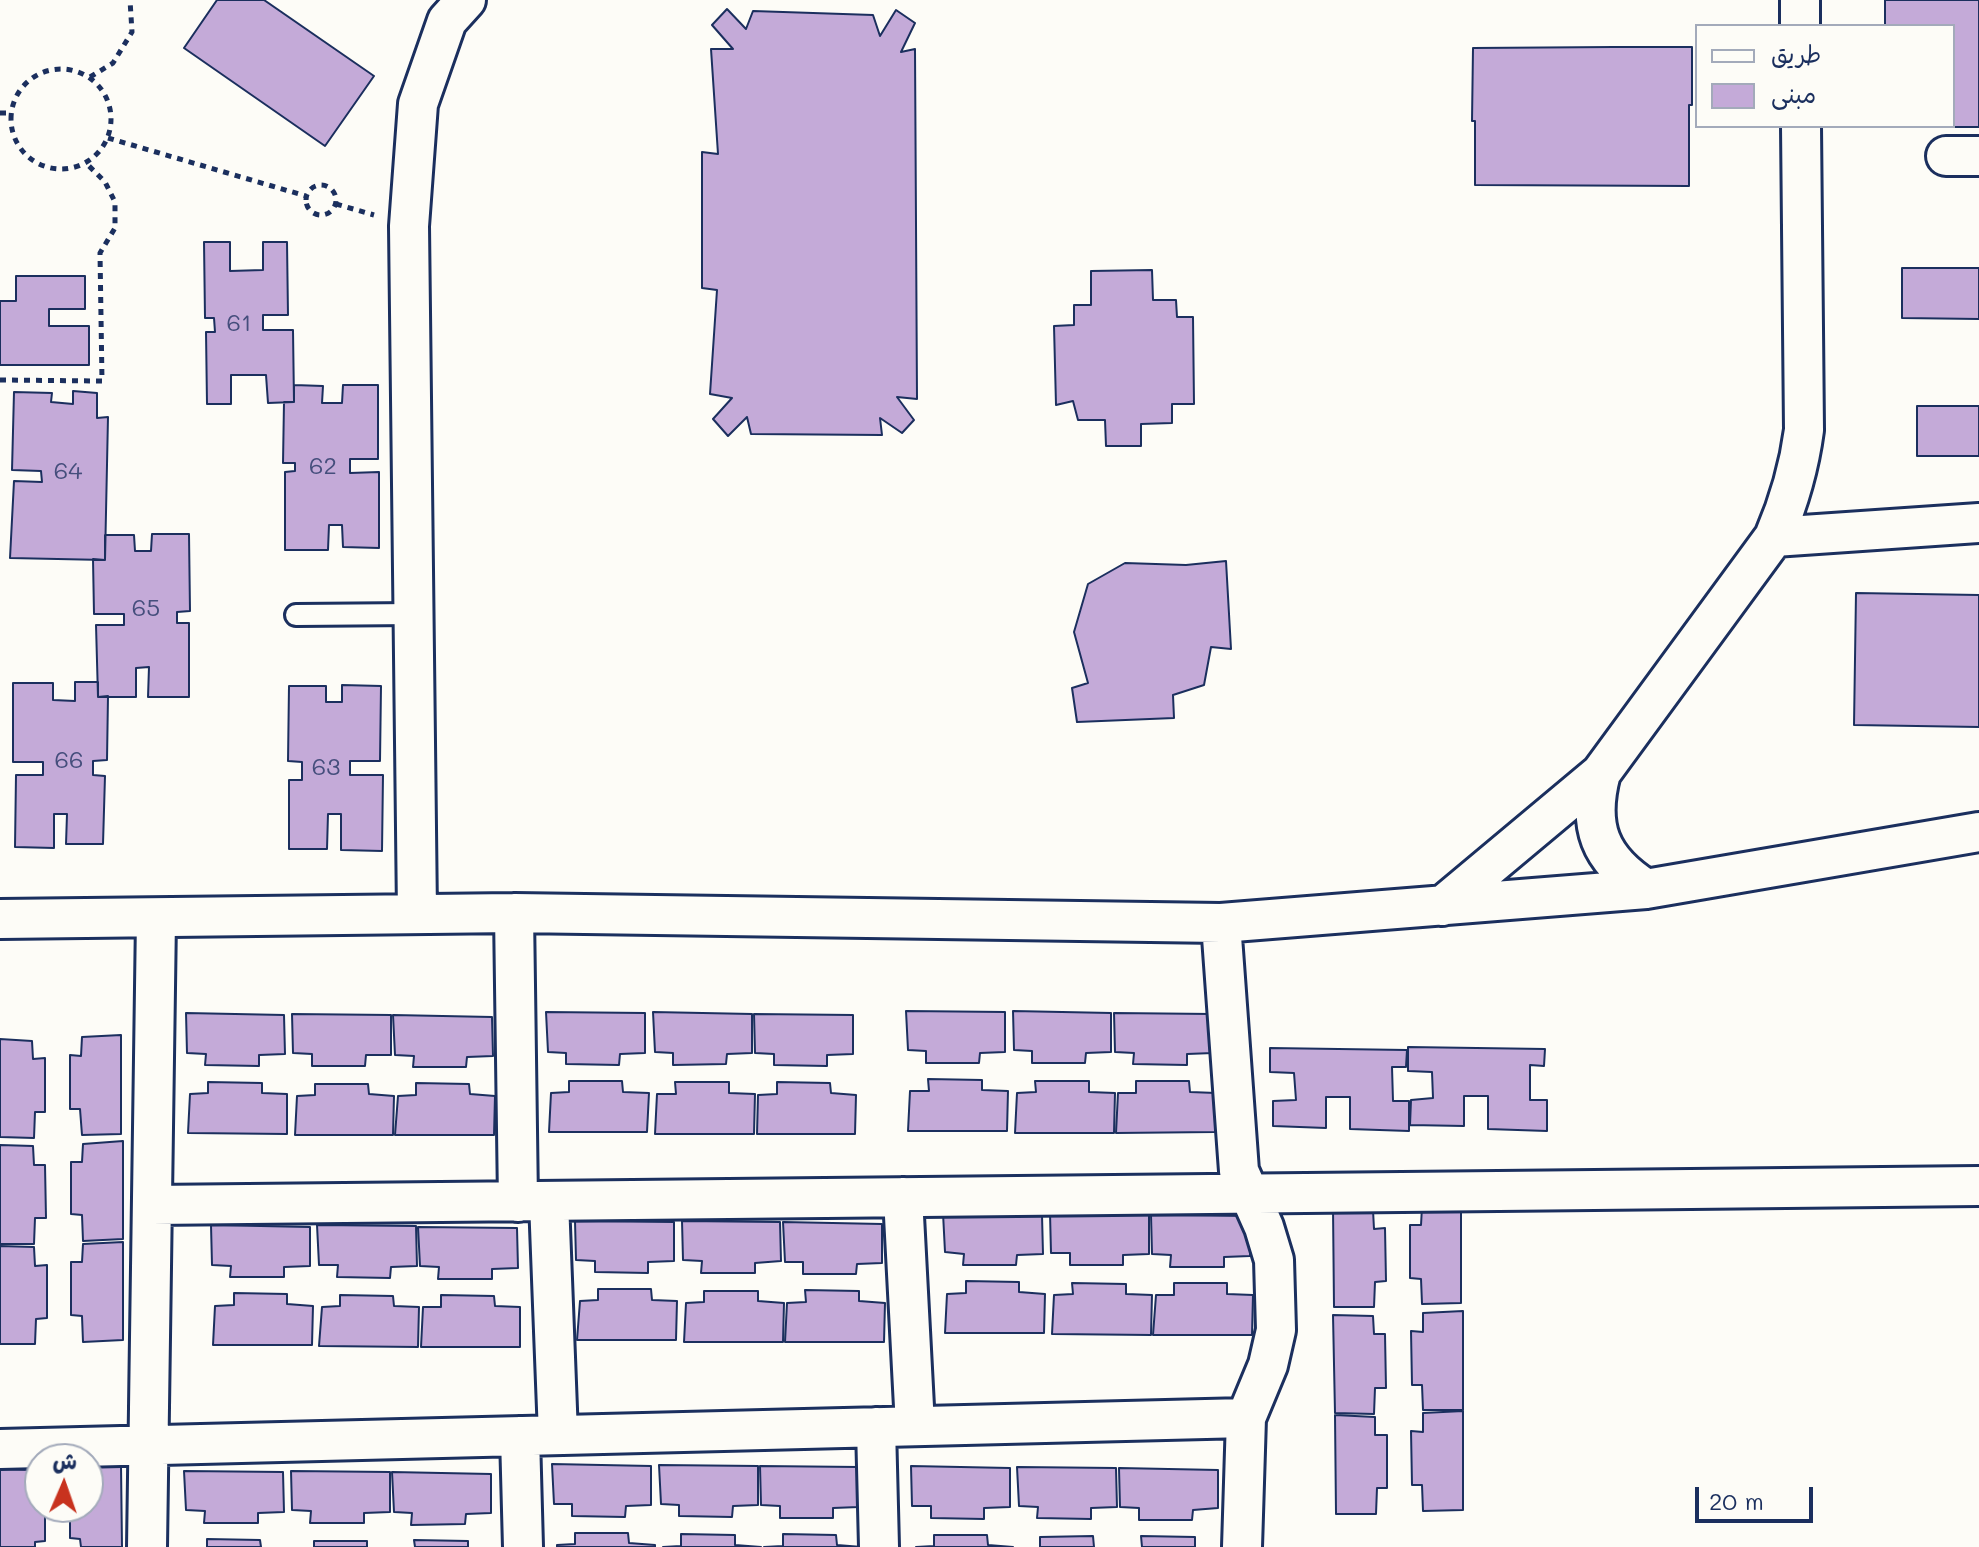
<!DOCTYPE html>
<html>
<head>
<meta charset="utf-8">
<style>
	body { margin:0 }
	#map { position:relative; width:1979px; height:1547px; overflow:hidden; background:#fdfcf7; font-family:Mali,"Playpen Sans Arabic",sans-serif }
	canvas { display:block }
	.legend { position:absolute; left:1695px; top:24px; width:260px; height:104px; box-sizing:border-box; background:#fdfcf7; border:2px solid #a3aaba; margin:0; padding:10px 14px; list-style:none; font-size:24px; color:#1b2f5e }
	.legend li { display:flex; align-items:center; gap:16px; height:40px }
	.legend b { width:40px; border:2px solid #a3aaba }
	.north { position:absolute; left:24px; top:1443px; width:80px; height:80px; box-sizing:border-box; background:#fdfcf7; border:2px solid #a3aaba; border-radius:50%; rotate:2deg; font-size:22px; font-weight:700; line-height:32px; text-align:center; color:#1b2f5e }
	.north::after { content:''; display:block; margin:auto; width:28px; height:36px; background:#c8321e; clip-path:polygon(50% 0,100% 100%,50% 72%,0 100%) }
	.scale { position:absolute; left:1695px; top:1487px; width:118px; height:36px; box-sizing:border-box; border:4px solid #1b2f5e; border-top:0; padding-left:10px; font-size:24px; line-height:28px; white-space:nowrap; color:#1b2f5e; -webkit-text-stroke:6px #fdfcf7; paint-order:stroke }
</style>
</head>
<body>
<div id="map">
<canvas width="1979" height="1547"></canvas>
<ul class="legend">
<li><b style="height:10px;background:#fdfcf7"></b>طريق</li>
<li><b style="height:22px;background:#c4aad8"></b>مبنى</li>
</ul>
<div class="north">ش</div>
<div class="scale">20 m</div>
</div>
<script>
const c = document.querySelector('canvas').getContext('2d');
c.lineJoin = 'round';
function fill(path, color) { c.fillStyle = color; c.fill(path, 'evenodd'); }
function trace(path, color, width, dash) { c.strokeStyle = color; c.lineWidth = width; c.lineCap = dash ? 'butt' : 'round'; c.setLineDash(dash || []); c.stroke(path); }
function drawText(font, color, halo, rows, align = 'center') {
  c.font = font + ' Mali,sans-serif'; c.lineWidth = 6; c.setLineDash([]); c.textBaseline = 'middle'; c.strokeStyle = halo; c.fillStyle = color; for (const [text, x, y, turn = 0] of rows) {
    c.save(); c.translate(x, y); c.rotate((+turn || 0) * Math.PI / 180); c.textAlign = isNaN(turn) ? turn : align; if (halo) c.strokeText(text, 0, 0); c.fillText(text, 0, 0); c.restore();
  }
}
const building = new Path2D(`
	M217,0H264L374,76L325,146L184,48Z
	M1885,0H1979V127H1887L1953,126V26H1885Z
	M727,9L746,29L753,11L873,15L880,36L896,10L915,23L901,52L915,49L917,399L897,397L914,420L902,433L880,418L882,435L751,434L747,417L728,436L713,419L732,398L710,394L717,290L702,288V152L718,154L711,49H733L712,25Z
	M1614,47H1692V105H1689V186L1475,185V121H1472L1473,48Z
	M204,242H230V271L263,270V242H287L288,315H263V330H293L294,402L268,403L266,375H231V404H207L206,332H215L214,318H205Z
	M1902,268H1979V319L1902,318Z
	M1152,270L1153,300H1176L1177,317H1193L1194,404H1172V423L1141,424V446H1106L1105,420H1078L1073,401L1056,405L1054,326L1074,325V305H1091V271Z
	M16,276H85V309H49V326H89V365H0V301H16Z
	M294,385L323,386L322,403H342L343,385H378V459H350V473L379,472V548L343,547L342,525H329L328,550H285V472L295,471V463H283L284,402H294Z
	M73,391L97,393V418L108,417L105,560L10,558L14,481L42,482L41,471L12,470L14,392L52,393L51,402L73,404Z
	M1917,406H1979V456H1917Z
	M152,534H189L190,611L177,612V623H189V697H148L149,667L136,668V697H98L96,625H124V614H94L93,559L105,560V535H134L135,551H151Z
	M1226,561L1231,649L1211,647L1204,685L1173,695L1174,718L1077,722L1072,688L1088,683L1074,632L1088,584L1125,563L1186,565Z
	M1856,593L1979,595V727L1854,725Z
	M75,682H98V697L108,696L107,760L93,761V775L105,776L103,844H66L67,814H54V848L15,847L16,775H43V762H13V683H53V700L75,701Z
	M342,685L381,686L380,761H350V775H383L382,851L341,850V814H328L327,849H289V780H302V762L288,761L289,686H326V702H342Z
	M906,1011L1005,1012V1052L980,1053L979,1063H926V1051L908,1050Z
	M1013,1011L1111,1013V1052L1086,1053L1085,1063H1032V1051L1014,1050Z
	M546,1012L645,1013V1053L620,1054L619,1065L566,1064V1053L548,1052Z
	M653,1012L752,1014V1053L727,1054L726,1064L673,1065V1053L655,1052Z
	M186,1013L284,1015L285,1054L259,1055V1066L205,1065L206,1054L187,1053Z
	M1114,1013L1212,1014L1213,1053L1187,1054V1065L1133,1064L1134,1053L1115,1052Z
	M292,1014L391,1015V1055H366L365,1066H312V1054L293,1053Z
	M754,1014L853,1015V1054L827,1055V1066L774,1065V1054L755,1053Z
	M393,1015L492,1017L493,1056L467,1057L466,1067H413L414,1056L395,1055Z
	M121,1035V1134L82,1135L80,1109H70V1055L81,1056L82,1037Z
	M0,1039L32,1041L33,1059L45,1058V1112H35L34,1138L0,1137Z
	M1408,1047L1545,1049L1544,1066L1530,1065V1100H1547V1131L1488,1129V1096H1464V1126L1410,1125L1411,1100L1433,1098L1432,1072L1408,1071Z
	M1270,1048L1407,1050L1406,1067H1392L1393,1101H1409V1131L1350,1129V1097H1326V1128L1273,1126V1101L1296,1100L1294,1073L1270,1072Z
	M928,1079L982,1080V1090L1008,1091L1007,1131H908L910,1091H929Z
	M569,1081H622L623,1092L649,1093L647,1132H549L551,1093L569,1092Z
	M1035,1081H1089V1092L1115,1093L1114,1133H1015L1017,1093L1036,1092Z
	M1136,1081H1189L1190,1092L1216,1093L1215,1132L1116,1133L1118,1093H1136Z
	M208,1082L262,1083V1093L287,1094V1134L188,1133L190,1094L208,1093Z
	M675,1082H729V1093L755,1094L754,1134H655L657,1094H676Z
	M777,1082L830,1083L831,1093L856,1095L855,1134H757L758,1095L777,1094Z
	M416,1083L469,1084L470,1094L495,1096L494,1135H395L398,1096L416,1095Z
	M315,1084H368L369,1094L394,1096L393,1135H295L297,1096L315,1095Z
	M123,1141V1239L83,1241L82,1215L71,1214V1162H82L83,1144Z
	M0,1145L33,1146L34,1165H45L46,1218H35L34,1244H0Z
	M1461,1205V1303L1422,1304L1421,1279L1410,1278V1225H1421L1422,1207Z
	M1333,1208L1373,1210L1374,1229L1385,1228L1386,1281L1375,1282L1374,1307H1334Z
	M943,1213L1042,1215L1043,1254L1017,1255L1016,1265H963L964,1254L945,1252Z
	M1050,1213L1149,1214V1254L1123,1255V1265H1070V1253H1051Z
	M1151,1215L1250,1216V1256L1224,1257V1267H1170L1171,1255L1152,1254Z
	M575,1221L674,1222V1261L648,1262V1273L595,1272V1261L576,1260Z
	M682,1221L780,1222L781,1261L755,1263V1273H701L702,1261L683,1260Z
	M783,1222L882,1224V1263L857,1264L856,1274H803V1262H785Z
	M211,1225L310,1227V1266L284,1267V1277H230L231,1266L212,1265Z
	M317,1225L416,1226L417,1266L391,1267L390,1278L337,1277L338,1265H319Z
	M418,1227L517,1228L518,1268L492,1269V1279H438L439,1267L420,1266Z
	M123,1242V1340L83,1342L82,1316L71,1315V1262H82L83,1244Z
	M0,1246L34,1247L35,1266L47,1265V1318L36,1319L35,1344H0Z
	M966,1281L1019,1282V1292L1045,1294L1044,1333H945L947,1294L966,1293Z
	M1072,1283L1126,1284V1294L1152,1295L1151,1335L1052,1334L1054,1295L1073,1294Z
	M1174,1283H1227V1294L1253,1295L1252,1335H1153L1156,1295H1174Z
	M598,1289H651L652,1300L677,1301L676,1340H577L580,1301L598,1300Z
	M805,1290L859,1291V1301L885,1303L884,1342H785L787,1303L806,1302Z
	M704,1291H758V1301L784,1303L783,1342H684L686,1303L704,1302Z
	M234,1293L287,1294V1304L313,1306L312,1345H213L215,1306L234,1305Z
	M340,1295L393,1296L394,1306L419,1307L418,1347L319,1346L322,1307L340,1306Z
	M441,1295L494,1296L495,1306L520,1307V1347H421L423,1307H441Z
	M1463,1311V1410H1423L1422,1385H1412L1411,1331L1423,1332V1313Z
	M1333,1315L1373,1316L1374,1334H1385L1386,1388H1375L1374,1414L1335,1413Z
	M1463,1411V1510L1423,1511L1422,1485H1412L1411,1431L1423,1432V1413Z
	M1335,1415L1375,1417V1435H1387V1488H1377L1376,1514H1336Z
	M552,1464L651,1466V1505L626,1506L625,1517L572,1516V1504H554Z
	M121,1465L122,1547H81L80,1539L70,1538V1507H88V1467Z
	M659,1465L758,1466V1505L733,1506L732,1517L679,1516V1505L661,1504Z
	M760,1466L859,1467V1507L833,1508V1518H780V1506L761,1505Z
	M911,1466L1010,1468V1507L984,1508V1519L931,1518V1506H912Z
	M1017,1467L1116,1468L1117,1507L1091,1508V1519L1037,1518L1038,1507L1019,1506Z
	M1119,1468L1218,1470V1508L1193,1510L1192,1520H1139V1508L1120,1507Z
	M0,1469L32,1470L33,1489H40V1507H45V1541L35,1542V1547H0Z
	M184,1471L283,1472L284,1512L258,1513V1523H204L205,1511L186,1510Z
	M291,1471L390,1472V1512L364,1513V1523H310L311,1511L292,1510Z
	M392,1472L491,1474V1513L466,1514L465,1524L411,1525L412,1513L394,1512Z
	M575,1533H628L629,1543L655,1545V1547H557V1545L575,1544Z
	M681,1534L735,1535V1545L761,1547H663L681,1546Z
	M783,1534L836,1535L837,1545L862,1547H764L783,1546Z
	M934,1535H987L988,1545L1013,1547H916L934,1546Z
	M1093,1536L1094,1547H1040V1537Z
	M1141,1536L1195,1537V1547H1142Z
	M207,1539L260,1540L261,1547H207Z
	M414,1540L468,1541V1547H415Z
	M314,1541H367V1547H314Z`);
fill(building, '#c4aad8');
trace(building, '#1b2f5e', 2);
const service = new Path2D(`
	M296,615L414,614`);
const minor = new Path2D(`
	M1800,0V26
	M1946,156H1979
	M1774,537L1979,523
	M1601,773C1587,826 1599,859 1646,889
	M1442,906L1601,773L1774,537C1789,502 1799,468 1804,430L1801,126
	M514,913L518,1202
	M417,914L409,226L418,104L447,21L466,0
	M0,919L514,913L1221,923L1646,889L1979,832
	M1221,923L1239,1171L1264,1227L1274,1260L1276,1330L1268,1365L1246,1418L1242,1547
	M903,1197L915,1426
	M549,1201L558,1435
	M152,1205L1979,1186
	M876,1427L879,1547
	M520,1436L523,1547
	M0,1449L1246,1418
	M147,1547L156,918`);
trace(service, '#1b2f5e', 26);
trace(minor, '#1b2f5e', 44);
trace(new Path2D(`
	M11 119a50 50 0 1 1 100 0a50 50 0 1 1-100 0Z
	M90,77L113,63L132,32L130,0
	M0,113H12
	M108,138L306,196
	M306 200a15 15 0 1 1 30 0a15 15 0 1 1-30 0Z
	M336,204L374,215
	M0,380L102,381L100,253L115,228V202L105,182L85,162`), '#1b2f5e', 5, [6, 6]);
trace(service, '#fdfcf7', 20);
trace(minor, '#fdfcf7', 38);
drawText('24px', '#454e7c', null, [
	["61",239,324],
	["62",323,467],
	["64",68,472],
	["65",146,609],
	["66",69,761],
	["63",326,768]
]);
</script>
</body>
</html>
